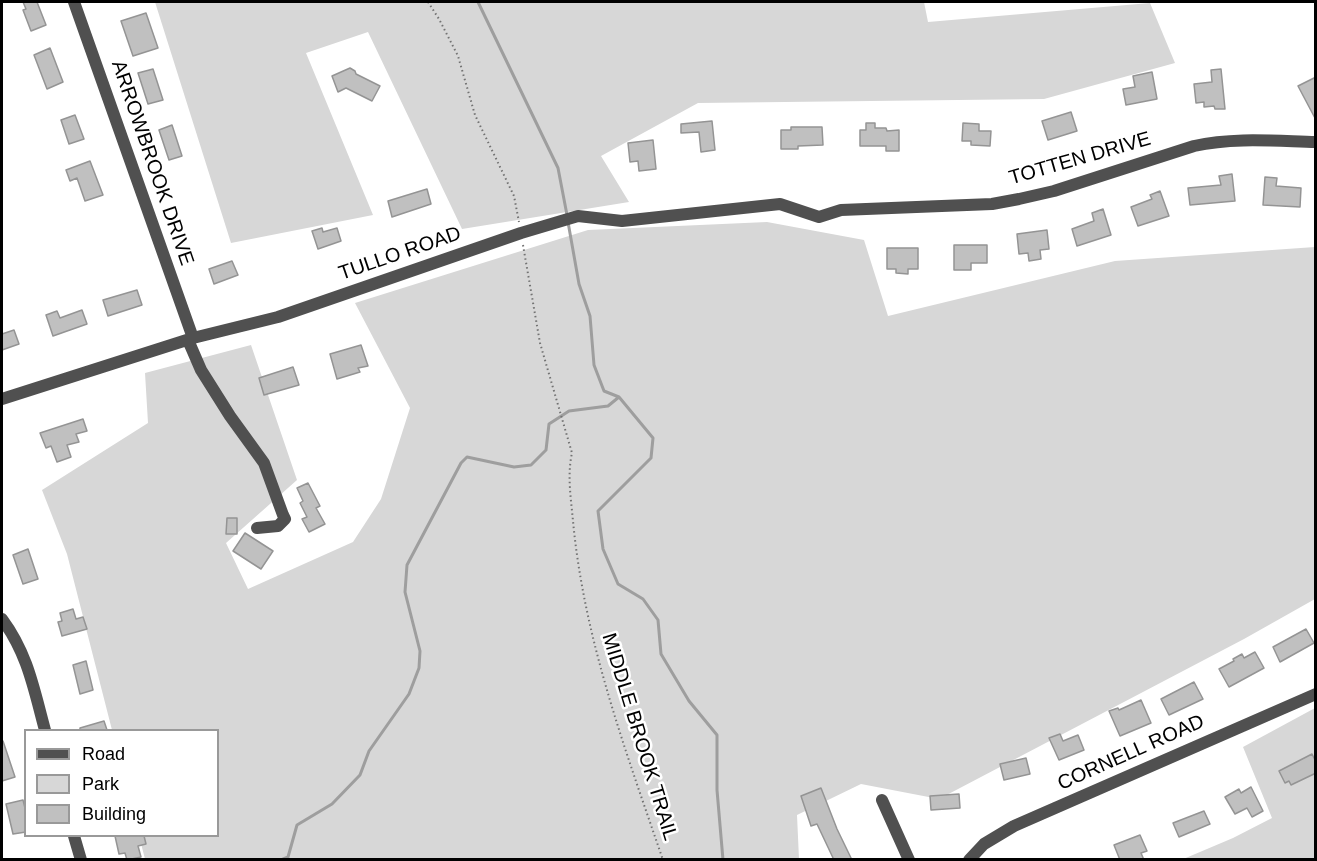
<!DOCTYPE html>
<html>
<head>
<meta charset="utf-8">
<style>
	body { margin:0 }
	#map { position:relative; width:1317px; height:861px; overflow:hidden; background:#fff; font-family:Arial,sans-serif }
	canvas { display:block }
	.frame { position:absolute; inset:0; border:3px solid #000; pointer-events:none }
	.legend { position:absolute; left:24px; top:729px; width:195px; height:108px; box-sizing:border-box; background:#fff; border:2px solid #999; margin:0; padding:8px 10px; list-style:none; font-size:18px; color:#000 }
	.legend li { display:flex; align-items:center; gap:12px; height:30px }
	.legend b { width:30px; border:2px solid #999 }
</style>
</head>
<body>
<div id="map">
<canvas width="1317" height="861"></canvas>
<div class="frame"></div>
<ul class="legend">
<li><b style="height:8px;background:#505050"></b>Road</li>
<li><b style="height:16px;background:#d7d7d7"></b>Park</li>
<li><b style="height:16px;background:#c0c0c0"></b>Building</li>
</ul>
</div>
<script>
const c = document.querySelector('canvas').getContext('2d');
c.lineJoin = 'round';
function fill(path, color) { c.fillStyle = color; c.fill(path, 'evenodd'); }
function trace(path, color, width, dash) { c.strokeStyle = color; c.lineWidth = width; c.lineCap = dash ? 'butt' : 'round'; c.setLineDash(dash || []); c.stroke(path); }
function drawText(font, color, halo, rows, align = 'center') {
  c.font = font + ' Arial,sans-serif'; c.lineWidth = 5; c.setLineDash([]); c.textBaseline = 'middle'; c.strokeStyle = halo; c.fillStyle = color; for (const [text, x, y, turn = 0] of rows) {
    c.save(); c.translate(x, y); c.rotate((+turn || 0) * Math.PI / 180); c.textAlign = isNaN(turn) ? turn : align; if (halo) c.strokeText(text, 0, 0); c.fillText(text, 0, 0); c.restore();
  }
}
fill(new Path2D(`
	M155,2H924L928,22L1150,3L1175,63L1044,99L698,103L601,156L629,202L462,229L368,32L306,53L373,215L231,243Z
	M767,222L864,240L888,316L1115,261L1315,247V599L1244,639L939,799L861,784L797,815L799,859H145L139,836H218V730H112L67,554L42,490L148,423L145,373L251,345L297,480L226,543L248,589L353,542L381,499L410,408L355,303L588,230Z
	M1315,708V859L1181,860L1233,838L1272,818L1243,747Z`), '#d7d7d7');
trace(new Path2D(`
	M478,2L558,168L567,215
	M568,222L579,284L590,316L594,365L604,391L619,397L653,438L651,458L598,511L603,549L618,584L643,599L658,620L661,654L689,701L717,735V790L723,860
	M281,860L288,857L297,825L332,804L360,775L369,751L409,694L419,668L420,651L405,592L407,565L461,463L467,457L514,467L531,465L546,450L549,424L569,411L608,406L619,397`), '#9e9e9e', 3);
const building = new Path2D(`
	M23,2H37L46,25L31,31L23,10L26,9Z
	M146,13L158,48L133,56L121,21Z
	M50,48L63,82L47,89L34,55Z
	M350,68L355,71L356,74L380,86L372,101L346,88L338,92L332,76Z
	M153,69L163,100L148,104L138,73Z
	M1221,69L1225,109H1215L1214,106L1204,107V102L1196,103L1194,84L1212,82L1211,70Z
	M1152,72L1157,99L1126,105L1123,89L1135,87L1133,76Z
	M1316,77V120L1298,86Z
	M1071,112L1077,131L1048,140L1042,121Z
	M75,115L84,139L69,144L61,120Z
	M712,121L715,150L701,152L699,132L681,133V124Z
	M866,123H875V128H886L887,131L899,130V151H886V146H860V130H866Z
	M963,123L979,124V131H991L990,146L971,145V141H962Z
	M172,125L182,156L169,160L159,130Z
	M791,127H822L823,145L798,146V149H781V130H791Z
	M653,140L656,169L639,171L638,161L630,162L628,143Z
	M90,161L103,195L85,201L77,178L70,181L66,170Z
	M1232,174L1235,201L1190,205L1188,188L1221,185L1219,176Z
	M1265,177L1277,178L1276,186L1301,188L1300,207L1263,205Z
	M427,189L431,204L392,217L388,201Z
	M1160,191L1169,216L1138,226L1131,207L1152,199L1150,195Z
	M1103,209L1111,235L1077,246L1072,229L1094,221L1092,213Z
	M322,228L323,232L337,228L341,241L318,249L312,231Z
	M1047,230L1049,249L1040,250L1041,259L1029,261L1028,253L1019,254L1017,234Z
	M954,245H987V263H971V270H954Z
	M887,248H918V269H908V274L896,273V269H887Z
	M232,261L238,275L214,284L209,269Z
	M137,290L142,305L108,316L103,300Z
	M82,310L87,324L53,336L46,315L57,311L60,318Z
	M14,330L19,344L2,350V334Z
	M361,345L368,366L358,368L360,372L337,379L330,354Z
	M293,367L299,385L264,395L259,378Z
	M83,419L87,431L76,434L79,442L67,445L71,457L57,462L51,446L46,448L40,433Z
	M308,483L320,506L316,508L325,524L309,532L302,519L307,517L300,503L303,501L297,488Z
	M227,518H237V534H226Z
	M245,533L273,551L261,569L233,551Z
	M28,549L38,579L23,584L13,555Z
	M73,609L76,619L83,617L87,629L62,636L58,622L62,621L60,613Z
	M1306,629L1314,643L1280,662L1273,647Z
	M1255,652L1264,668L1229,687L1219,669L1234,661L1233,659L1242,654L1244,658Z
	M86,661L93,690L80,694L73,665Z
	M1194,682L1203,699L1169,715L1161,699Z
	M1141,700L1151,723L1120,736L1109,711L1118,708L1119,710Z
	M104,721L107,730H80V728Z
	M1060,734L1063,741L1078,735L1084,750L1059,760L1049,738Z
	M2,741H3L15,777L2,781Z
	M1312,754L1316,762V773L1291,785L1289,781L1285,783L1279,771Z
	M1026,758L1030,774L1004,780L1000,764Z
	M1251,787L1263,811L1252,817L1247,808L1235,814L1225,797L1239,789L1241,793Z
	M821,788L837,829L852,860H834L817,824L811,826L801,796Z
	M959,794L960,808L931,810L930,796Z
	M23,800L26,812V832L13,834L6,804Z
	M1204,811L1210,824L1179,837L1173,823Z
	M1140,835L1147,851L1141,853L1144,860H1120L1114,845Z
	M115,836H144L146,844L138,846L141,857L127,860L125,853L119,854Z`);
fill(building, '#c0c0c0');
trace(building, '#949494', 1.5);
trace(new Path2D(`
	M428,2L439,19L458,56L475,115L514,196L519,222
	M523,245L540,343L572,453C567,475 571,499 573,521C584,639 625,749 663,860`), '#727272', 2, [1.5, 3]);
trace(new Path2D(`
	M74,2L193,338
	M188,340L201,370L230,416L264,463L283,515L285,519L278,526L257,528
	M2,399L193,338L278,317L521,233L578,216L622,221L780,204L819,217L841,210L992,204L1019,199L1054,191L1194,146C1234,137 1275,141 1316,142
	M2,619C28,654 34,690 45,730
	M882,800L909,860
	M74,836L81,860
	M969,860L984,844L1014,826L1316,694`), '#505050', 12);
drawText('20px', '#000', '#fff', [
	["TOTTEN DRIVE",1080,159,-16],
	["ARROWBROOK DRIVE",152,163,71],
	["TULLO ROAD",400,254,-19],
	["MIDDLE BROOK TRAIL",639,737,73],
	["CORNELL ROAD",1131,753,-24]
]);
</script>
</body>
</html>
